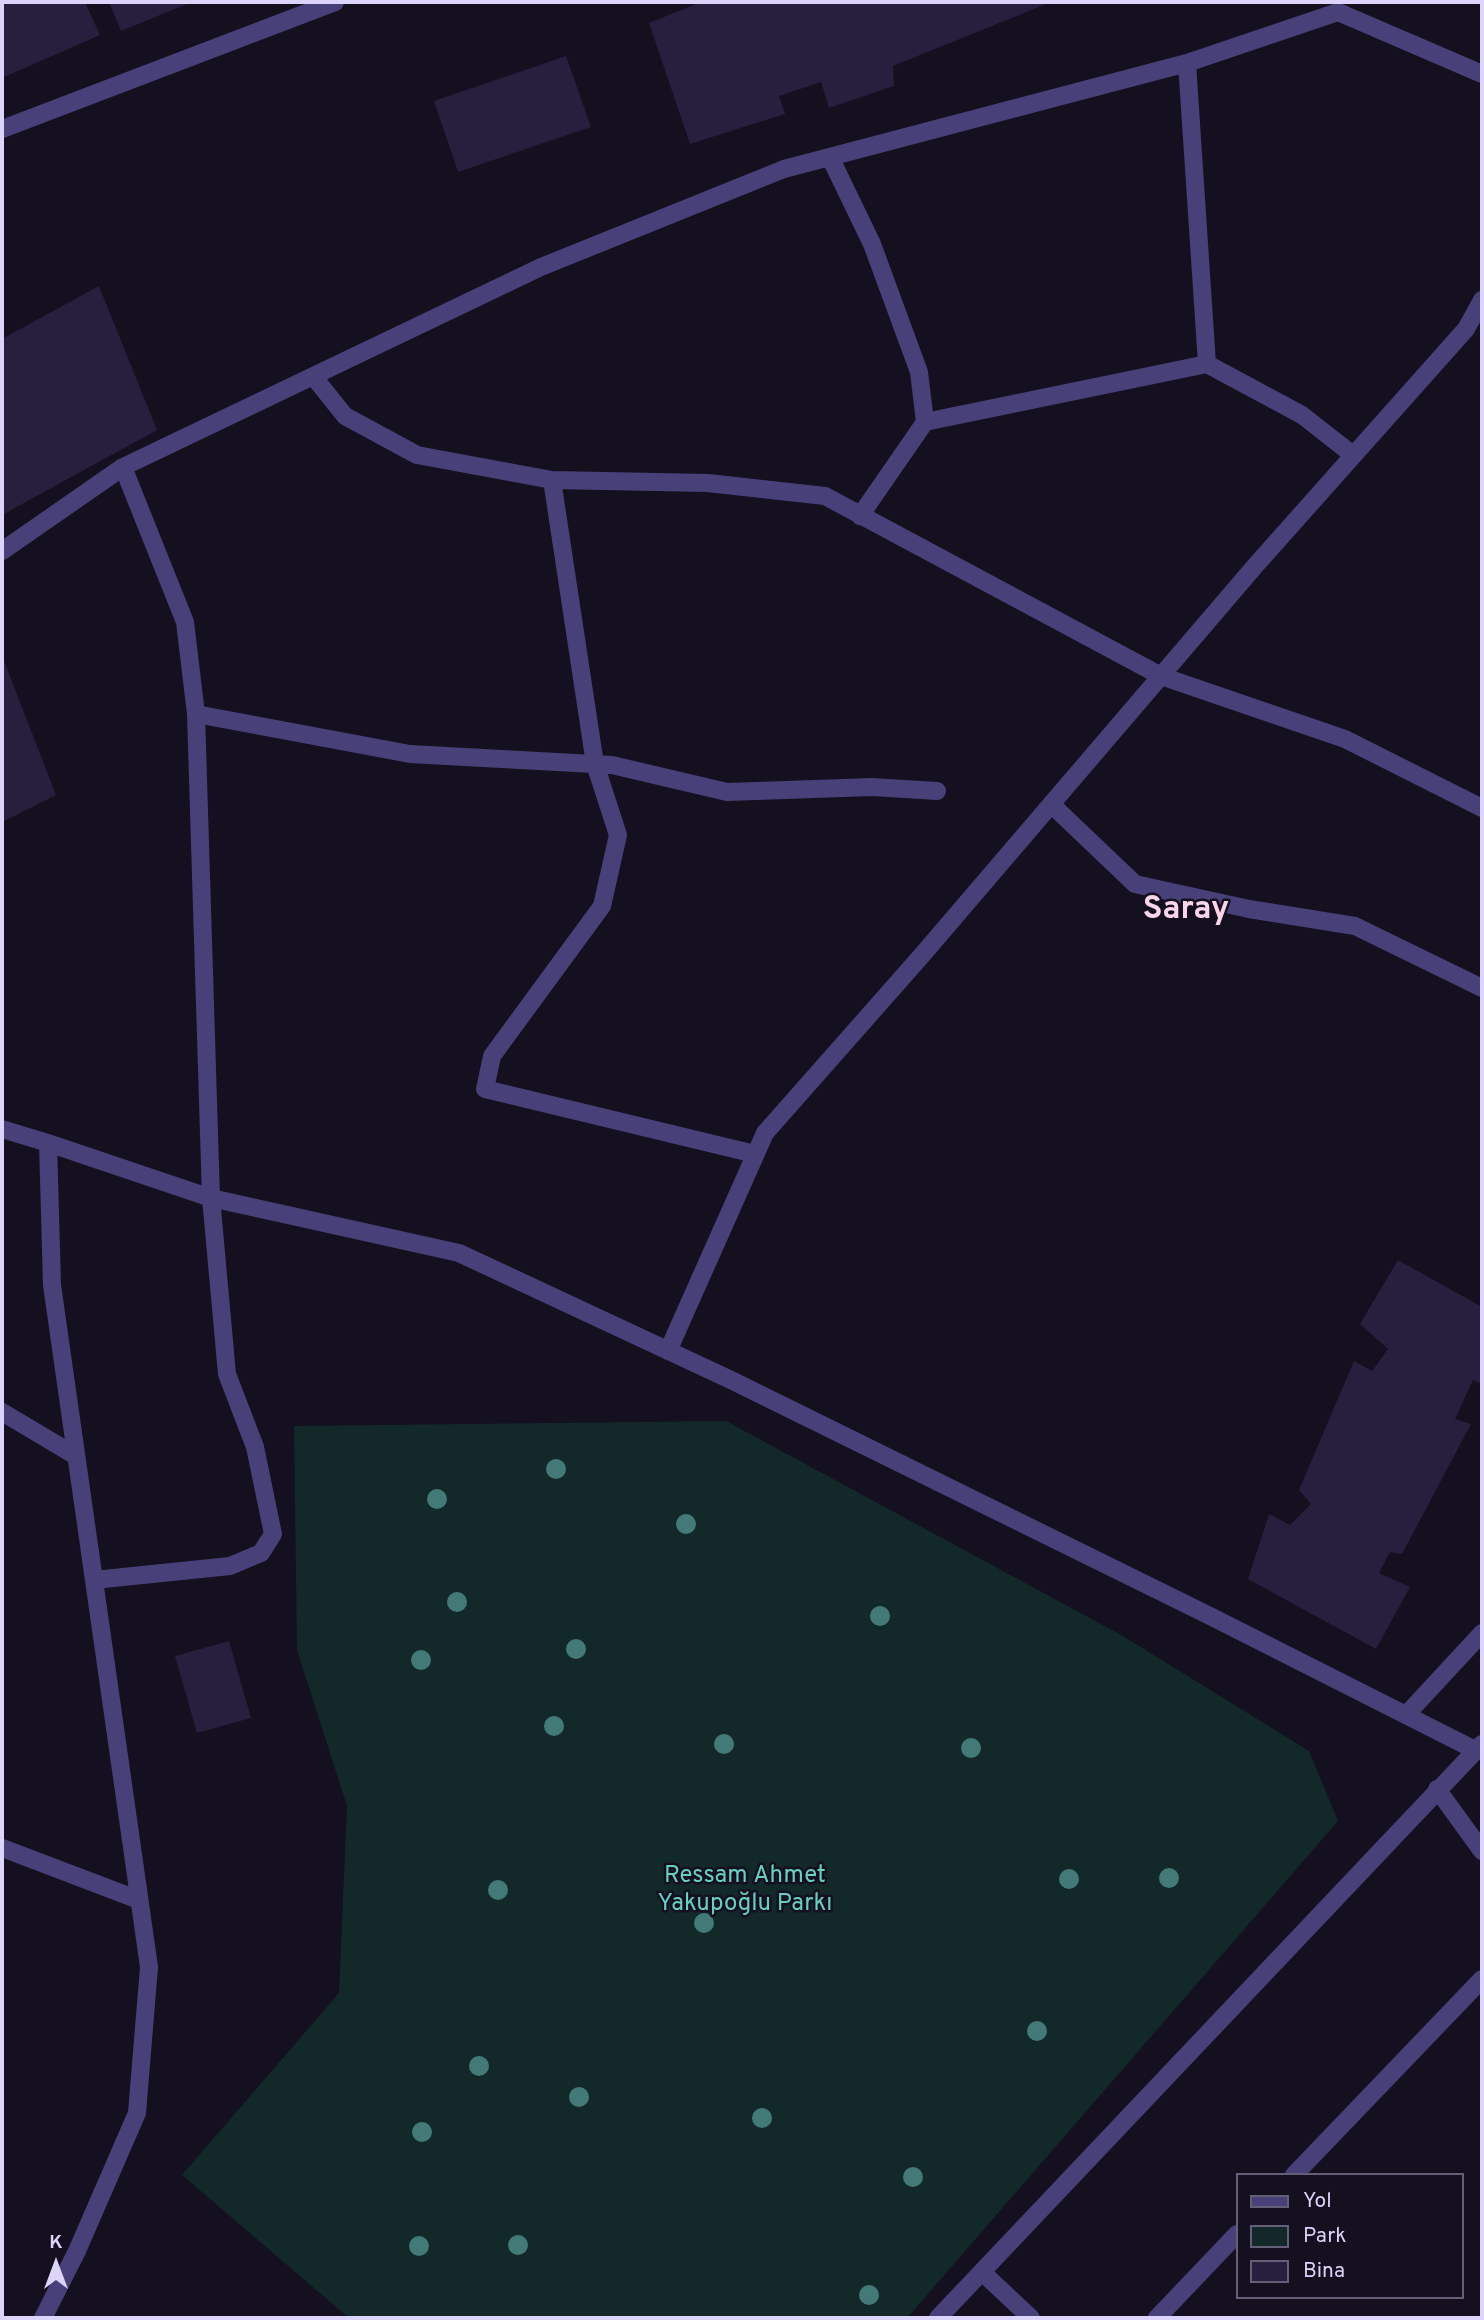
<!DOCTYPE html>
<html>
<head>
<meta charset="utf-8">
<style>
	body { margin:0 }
	#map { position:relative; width:1484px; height:2320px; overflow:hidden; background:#141020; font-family:Overpass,sans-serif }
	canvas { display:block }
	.frame { position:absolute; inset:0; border:4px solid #dcd4fa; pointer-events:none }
	.legend { position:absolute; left:1236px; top:2173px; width:228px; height:126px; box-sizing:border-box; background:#141020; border:2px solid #645e77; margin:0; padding:9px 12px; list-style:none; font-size:21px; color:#dcd4fa }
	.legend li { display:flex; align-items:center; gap:14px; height:35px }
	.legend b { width:35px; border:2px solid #645e77 }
	.north { position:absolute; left:21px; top:2229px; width:70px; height:70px; -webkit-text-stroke:5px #141020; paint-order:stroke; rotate:0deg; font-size:19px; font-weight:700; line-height:28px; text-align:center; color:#dcd4fa }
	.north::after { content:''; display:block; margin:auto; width:24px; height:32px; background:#dcd4fa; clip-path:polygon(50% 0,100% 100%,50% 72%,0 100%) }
</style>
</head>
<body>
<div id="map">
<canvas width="1484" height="2320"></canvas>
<div class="frame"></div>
<ul class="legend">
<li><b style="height:9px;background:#484079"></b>Yol</li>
<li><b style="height:19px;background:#132829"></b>Park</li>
<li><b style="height:19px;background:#281e3e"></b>Bina</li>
</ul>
<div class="north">K</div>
</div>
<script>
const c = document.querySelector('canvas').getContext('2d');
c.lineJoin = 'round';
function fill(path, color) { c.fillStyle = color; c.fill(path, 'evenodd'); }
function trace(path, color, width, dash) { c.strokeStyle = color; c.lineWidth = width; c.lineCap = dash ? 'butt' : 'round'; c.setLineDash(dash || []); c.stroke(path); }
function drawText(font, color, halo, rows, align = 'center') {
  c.font = font + ' Overpass,sans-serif'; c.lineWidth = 5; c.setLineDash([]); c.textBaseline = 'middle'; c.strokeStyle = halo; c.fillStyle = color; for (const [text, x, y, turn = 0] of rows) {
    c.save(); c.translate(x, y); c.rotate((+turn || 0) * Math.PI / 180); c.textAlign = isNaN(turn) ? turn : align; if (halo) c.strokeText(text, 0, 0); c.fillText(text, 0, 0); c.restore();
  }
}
fill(new Path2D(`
	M726,1421L1123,1636L1309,1751L1338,1821L907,2318H349L182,2175L339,1993L347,1806L297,1650L294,1426Z`), '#132829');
fill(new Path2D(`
	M2,2H85L100,35L2,78Z
	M109,2H192L121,31Z
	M701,2H1042L1044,5L893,66L894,86L829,108L821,82L779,96L785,114L690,144L649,23Z
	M566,56L591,127L458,172L434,101Z
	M99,286L157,430L2,515V339Z
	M2,656L56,795L2,822Z
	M1398,1260L1482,1307V1384L1473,1380L1455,1419L1471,1424L1402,1554L1390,1552L1379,1573L1410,1587L1376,1649L1248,1579L1269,1514L1290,1525L1311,1504L1299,1490L1354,1361L1372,1371L1388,1349L1360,1324Z
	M229,1641L251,1718L197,1733L175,1656Z`), '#281e3e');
trace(new Path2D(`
	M1187,63L1207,364
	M2,129L335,2
	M830,157L872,244L919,372L925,422L860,516
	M313,376L345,416L417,455L552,480
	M925,422L1207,364L1302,415L1353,455
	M2,551L123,467L541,267L784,169L1187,63L1338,12L1482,74
	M196,714L410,754L612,765L727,792L872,787L937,791
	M1051,804L1135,884L1249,909L1355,926L1482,988
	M2,1129L48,1143L211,1198L459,1253L731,1380L1210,1616L1475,1750
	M755,1154L485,1089L492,1056L602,906L618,835L595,764L552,480L708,483L825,496L1161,676L1345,739L1482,808
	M668,1351L765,1133L923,954L1255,566L1466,329L1482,300
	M2,1412L76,1456
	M94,1580L230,1566L261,1553L273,1534L255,1447L227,1374L211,1198L196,714L185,622L123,467
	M1406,1715L1482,1633
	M1437,1789L1482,1851
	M2,1848L139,1900
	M1294,2175L1482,1979
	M982,2272L1031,2318
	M43,2318L77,2251L137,2113L149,1967L52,1285L48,1143
	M938,2318L1482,1744
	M1157,2318L1237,2234`), '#484079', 18);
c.fillStyle = '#437a78';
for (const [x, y] of [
	[556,1469],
	[437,1499],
	[686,1524],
	[457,1602],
	[880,1616],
	[576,1649],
	[421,1660],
	[554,1726],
	[724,1744],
	[971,1748],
	[1169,1878],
	[1069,1879],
	[498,1890],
	[704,1923],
	[1037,2031],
	[479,2066],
	[579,2097],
	[762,2118],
	[422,2132],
	[913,2177],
	[518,2245],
	[419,2246],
	[869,2295]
]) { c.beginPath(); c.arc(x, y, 10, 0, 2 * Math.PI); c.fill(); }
drawText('24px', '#69d0c0', '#141020', [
	["Ressam Ahmet",745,1877],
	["Yakupoğlu Parkı",745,1905]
]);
drawText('bold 32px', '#fad5e9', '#141020', [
	["Saray",1186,912]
]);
</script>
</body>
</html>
